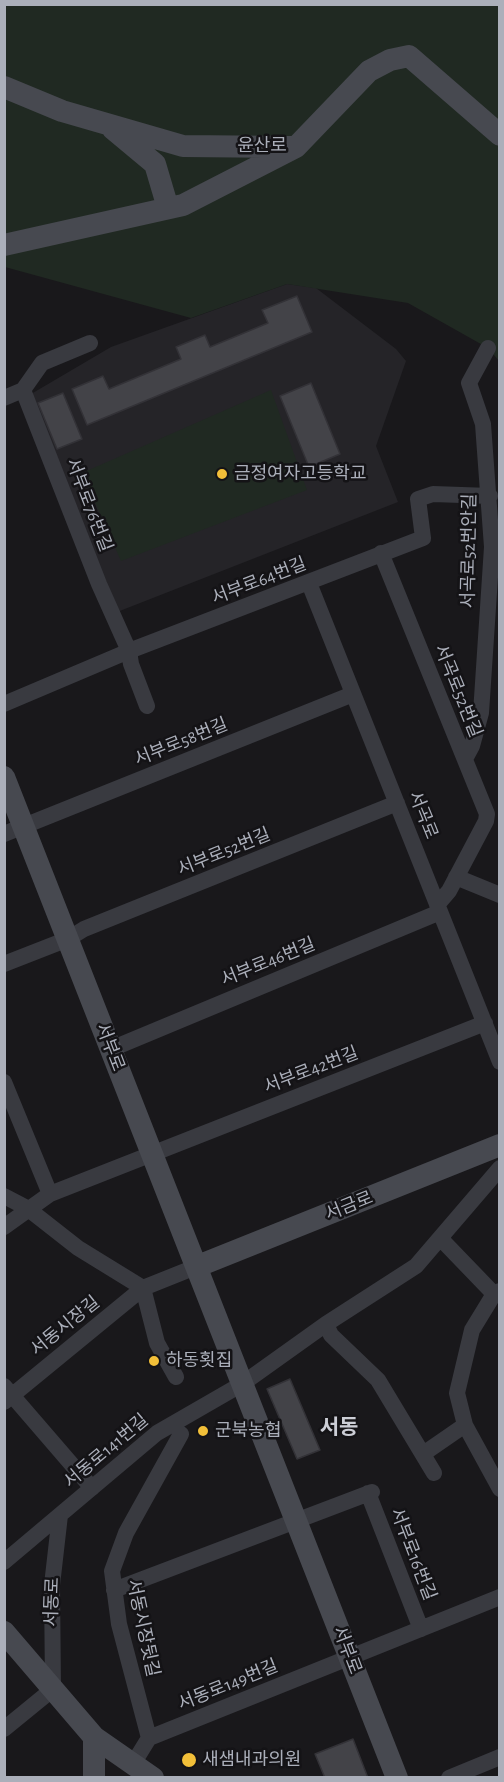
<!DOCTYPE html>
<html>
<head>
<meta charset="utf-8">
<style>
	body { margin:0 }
	#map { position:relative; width:504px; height:1782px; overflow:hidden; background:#19181b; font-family:"Alegreya Sans",sans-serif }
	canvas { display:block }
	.frame { position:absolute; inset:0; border:6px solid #abafba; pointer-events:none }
</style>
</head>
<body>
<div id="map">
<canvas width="504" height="1782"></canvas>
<div class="frame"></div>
</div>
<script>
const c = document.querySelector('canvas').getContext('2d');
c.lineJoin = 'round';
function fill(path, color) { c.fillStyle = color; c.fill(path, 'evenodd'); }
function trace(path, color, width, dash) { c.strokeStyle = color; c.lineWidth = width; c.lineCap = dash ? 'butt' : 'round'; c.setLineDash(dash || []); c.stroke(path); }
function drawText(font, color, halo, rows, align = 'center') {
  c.font = font + ' "Alegreya Sans","Noto Sans KR",sans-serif'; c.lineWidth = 5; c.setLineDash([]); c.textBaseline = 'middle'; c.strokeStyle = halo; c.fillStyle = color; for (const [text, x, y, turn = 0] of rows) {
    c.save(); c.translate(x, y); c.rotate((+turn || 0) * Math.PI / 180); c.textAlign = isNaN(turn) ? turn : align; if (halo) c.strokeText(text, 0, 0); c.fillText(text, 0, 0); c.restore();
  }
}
fill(new Path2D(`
	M287,284L316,288L396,349L406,361L376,446L398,502L112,614L26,397L111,347Z`), '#252428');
fill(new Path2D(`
	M4,5H499V361L488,348L408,303L287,284L191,318L5,267Z
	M271,390L307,490L121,561L82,473Z`), '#202922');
const building = new Path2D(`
	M297,296L312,332L87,425L72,389L103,376L109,389L181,359L176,347L205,335L210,347L268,323L262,310Z
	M311,383L340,454L309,467L280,396Z
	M63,393L82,439L57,449L38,403Z
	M290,1379L320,1450L297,1459L267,1389Z
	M353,1739L368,1778H325L315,1754Z`);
fill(building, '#434348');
trace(building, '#333237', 1.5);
trace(new Path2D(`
	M23,390L99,584L129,651L131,664L147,706
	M23,390L42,363L90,343
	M4,398L23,390
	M381,553L487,814L486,821L449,891L437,905
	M309,583L500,1062
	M4,704L129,651L423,538L418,499L433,494L490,496
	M465,759L472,746L481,713L492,547L483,424L469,383L488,348
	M4,834L353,694
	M456,877L500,895
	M4,964L68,939L84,929L397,803
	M111,1049L440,912
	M4,1082L50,1194
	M4,1196L27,1208L78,1248L143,1288L157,1343L176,1377
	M4,1227L50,1194L485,1023
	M441,1239L494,1294
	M500,1291L494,1294L472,1330L457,1393L465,1425L500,1489
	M326,1324L331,1335L378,1380L434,1473
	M4,1386L92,1488
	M4,1402L143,1288L198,1266
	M423,1454L465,1425
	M368,1493L421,1629
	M4,1562L157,1433L242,1384L326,1324L416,1266L500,1168
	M114,1590L372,1492
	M4,1729L53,1689L52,1585L60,1515
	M149,1738L119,1624L112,1571L126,1533L181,1434
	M133,1764L149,1738L500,1597
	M449,1778L500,1757`), '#393a40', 16);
trace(new Path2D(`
	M4,87L62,111L183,146L291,147
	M113,129L155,164L168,208
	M4,245L183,205L296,147L369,71L390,60L409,56L500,135
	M4,777L397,1778
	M198,1266L500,1145
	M4,1632L94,1737L153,1778
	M94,1778V1737`), '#474950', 22);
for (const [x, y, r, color] of [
	[222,474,6,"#f2bf39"],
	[154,1361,6,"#f2bf39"],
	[203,1431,6,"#f2bf39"],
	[189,1760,8,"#f2bf39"]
]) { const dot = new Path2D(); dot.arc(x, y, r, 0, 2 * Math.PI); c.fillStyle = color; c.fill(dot); trace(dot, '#141316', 2); }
drawText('18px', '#abafba', '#141316', [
	["윤산로",262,146],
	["서부로76번길",89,505,69],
	["서곡로52번안길",469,551,-89],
	["서부로64번길",259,581,-21],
	["서곡로52번길",458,691,68],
	["서부로58번길",181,742,-22],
	["서곡로",423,815,68],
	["서부로52번길",224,852,-22],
	["서부로46번길",268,962,-22],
	["서부로",110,1047,69],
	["서부로42번길",311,1070,-21],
	["서금로",349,1206,-22],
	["서동시장길",65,1326,-39],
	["서동로141번길",106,1451,-40],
	["서부로16번길",413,1554,69],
	["서동로",52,1602,-88],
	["서동시장뒷길",143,1628,78],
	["서부로",347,1650,69],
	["서동로149번길",228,1685,-22]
]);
drawText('18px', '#abafba', '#141316', [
	["금정여자고등학교",234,474],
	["하동횟집",166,1361],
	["군북농협",215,1431],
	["새샘내과의원",202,1760]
], 'left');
drawText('bold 21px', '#ccced6', '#141316', [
	["서동",339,1428]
]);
</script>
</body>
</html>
